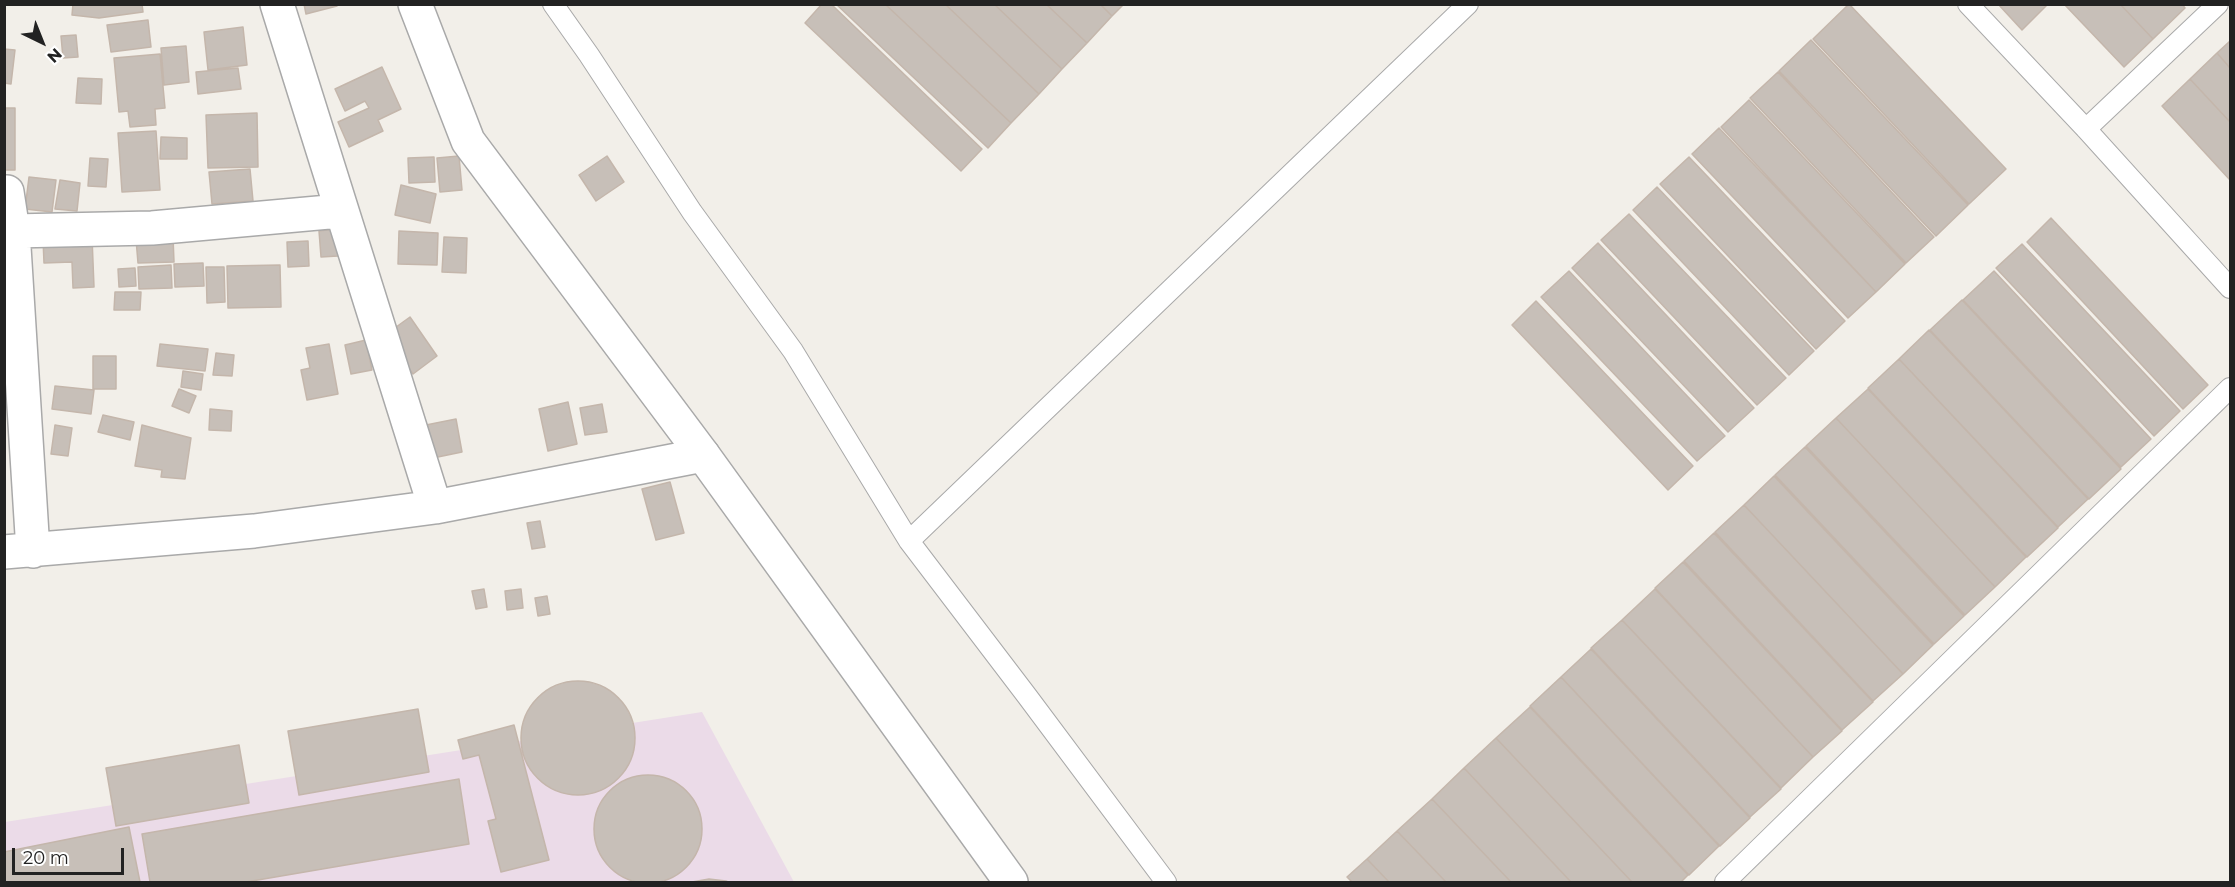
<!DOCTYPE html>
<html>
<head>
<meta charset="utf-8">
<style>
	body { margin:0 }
	#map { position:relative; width:2235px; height:887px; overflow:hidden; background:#f2efe9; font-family:Montserrat,sans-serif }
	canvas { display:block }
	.frame { position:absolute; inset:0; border:6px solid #222; pointer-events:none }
	.north { position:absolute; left:12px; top:12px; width:60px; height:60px; -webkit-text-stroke:4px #fff; paint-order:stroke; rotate:137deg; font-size:16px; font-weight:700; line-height:24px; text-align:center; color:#222 }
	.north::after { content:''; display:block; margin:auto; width:21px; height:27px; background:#222; clip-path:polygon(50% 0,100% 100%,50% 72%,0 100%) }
	.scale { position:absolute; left:12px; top:848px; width:112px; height:27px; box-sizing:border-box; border:3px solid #222; border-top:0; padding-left:8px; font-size:18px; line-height:21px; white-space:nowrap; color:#222; -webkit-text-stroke:4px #fff; paint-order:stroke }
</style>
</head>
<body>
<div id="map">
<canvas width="2235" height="887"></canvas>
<div class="frame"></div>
<div class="north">N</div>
<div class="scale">20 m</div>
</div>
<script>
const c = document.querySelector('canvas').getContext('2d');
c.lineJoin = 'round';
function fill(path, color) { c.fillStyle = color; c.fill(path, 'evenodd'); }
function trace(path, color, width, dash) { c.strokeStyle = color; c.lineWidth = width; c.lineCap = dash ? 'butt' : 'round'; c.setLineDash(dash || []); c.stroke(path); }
fill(new Path2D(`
	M702,712L794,882H5V822Z`), '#ebdbe8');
const building = new Path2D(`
	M73,4H142L143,12L99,18L72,15Z
	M304,4H337V6L306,14Z
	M822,4H831L982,149L961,171L805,23Z
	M836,4H885L1011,123L988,148Z
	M885,4H945L1039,94L1011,123Z
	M945,4H994L1062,69L1039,94Z
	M994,4H1046L1087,43L1062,69Z
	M1046,4H1100L1112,16L1087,43Z
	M1100,4H1124L1112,16Z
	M1849,4L2006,169L1969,204L1813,39Z
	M1998,4H2048L2022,30Z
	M2064,4H2120L2153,39L2124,67Z
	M2120,4H2182L2185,8L2153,39Z
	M148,20L151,47L111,52L107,25Z
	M243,27L247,65L208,70L204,32Z
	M76,35L78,57L63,58L61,36Z
	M1811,40L1968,205L1936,236L1779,71Z
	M2230,41V68L2217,53Z
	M186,46L189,82L164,85L161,48Z
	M4,49L15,50L11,84L4,83Z
	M2217,53L2230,68V122L2190,79Z
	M160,54L165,108L155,109L156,125L130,127L128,111L119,112L114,58Z
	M382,67L401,109L378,120L383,131L349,147L338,122L369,108L365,101L345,111L335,89Z
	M238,68L241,89L198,94L196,72Z
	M1778,72L1934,237L1906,263L1750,98Z
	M78,78L102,79L101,104L76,103Z
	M2190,79L2230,122V180L2162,106Z
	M1749,100L1905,264L1876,292L1721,127Z
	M4,108H15V170H4Z
	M257,113L258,167L208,168L206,115Z
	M1719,128L1876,292L1848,318L1692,154Z
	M156,131L160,190L122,192L118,133Z
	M161,137L187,138V159H160Z
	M459,156L462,190L440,192L437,158Z
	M607,156L624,182L596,201L579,175Z
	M434,157L435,182L409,183L408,158Z
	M1689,157L1845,321L1816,349L1660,184Z
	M90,158L108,159L106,187L88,186Z
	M250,169L253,201L212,204L209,172Z
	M29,177L56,180L52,212L25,209Z
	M60,180L80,183L77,211L55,209Z
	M401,185L436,194L430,223L395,215Z
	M1657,187L1814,351L1789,375L1633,210Z
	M1629,214L1786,378L1757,405L1601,240Z
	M2051,218L2208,385L2183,409L2027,242Z
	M335,229L338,256L321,257L319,231Z
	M399,231L438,233L437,265L398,264Z
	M92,237L94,287L73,288L72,262L44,263L43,239Z
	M173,237L174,262L138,263L136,239Z
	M444,237L467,238L466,273L442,272Z
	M308,241L309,266L288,267L287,242Z
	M1598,243L1754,408L1728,432L1572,268Z
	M2022,244L2180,411L2154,436L1996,268Z
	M203,263L204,286L175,287L174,264Z
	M171,265L172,288L139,289L138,267Z
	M280,265L281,307L228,308L227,266Z
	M206,267H224L225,302L207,303Z
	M135,268L136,286L119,287L118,269Z
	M1569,271L1725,436L1697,461L1541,297Z
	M1994,271L2151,439L2121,467L1963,300Z
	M115,292H141L140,310H114Z
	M1962,300L2121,469L2089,499L1930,330Z
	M1536,301L1693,466L1668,490L1512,325Z
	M410,317L437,356L413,374L385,335Z
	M1929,330L2088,499L2058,527L1899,359Z
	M366,340L372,370L351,374L345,345Z
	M160,344L208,349L205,371L157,366Z
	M329,344L338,394L307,400L301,370L310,368L306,348Z
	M216,353L234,355L232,376L213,375Z
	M93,356H116V389H93Z
	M1899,359L2058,528L2027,557L1868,388Z
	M183,371L203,374L201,390L181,387Z
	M55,386L94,390L91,414L52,409Z
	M179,389L196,396L189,413L172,406Z
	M1868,389L2026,557L1995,587L1836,418Z
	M568,402L577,444L548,451L539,409Z
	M602,404L607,432L585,435L580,408Z
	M210,409L232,411L231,431L209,430Z
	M103,415L134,422L130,440L98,432Z
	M1836,418L1995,587L1965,615L1806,446Z
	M456,419L462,452L433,458L426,425Z
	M55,425L72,428L68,456L51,454Z
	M142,425L191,438L185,479L161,477L162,470L135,466Z
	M1805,447L1964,616L1934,644L1775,475Z
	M1774,476L1933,645L1903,674L1744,505Z
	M670,482L684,533L656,540L642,489Z
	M1744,505L1903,674L1873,701L1715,532Z
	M540,521L545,547L532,549L527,523Z
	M1714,533L1873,702L1842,730L1684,561Z
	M1683,562L1842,731L1813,757L1655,588Z
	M484,589L487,607L476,609L472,591Z
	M521,589L523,608L507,610L505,591Z
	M1655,589L1813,757L1781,788L1622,620Z
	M547,596L550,614L538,616L535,598Z
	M1622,620L1781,789L1750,817L1591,648Z
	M1591,649L1750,818L1720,846L1561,677Z
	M1561,677L1719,846L1689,875L1530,706Z
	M521 738a57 57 0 1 1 114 0a57 57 0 1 1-114 0Z
	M1530,707L1688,875L1681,882H1632L1496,738Z
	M418,709L429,772L299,795L288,731Z
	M514,725L549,860L501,872L488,821L496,819L479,755L463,759L458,740Z
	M1496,738L1632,882H1571L1464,768Z
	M239,745L249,803L116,826L106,768Z
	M1464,768L1571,882H1511L1432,799Z
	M594 829a54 54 0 1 1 108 0a54 54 0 1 1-108 0Z
	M459,779L469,844L246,882H150L142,834Z
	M1432,799L1511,882H1446L1397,831Z
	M129,827L140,882H4V852Z
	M1397,831L1446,882H1389L1367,859Z
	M1367,859L1389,882H1352L1347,877Z
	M709,879L726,881L728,882H692Z`);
fill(building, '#c7bfb8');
trace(building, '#c4b6ab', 1.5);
const service = new Path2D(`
	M553,4L589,55L692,212L793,351L909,541L1027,696L1166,882
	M1968,4L2086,129L2230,288
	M2086,129L2218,4
	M909,541L1468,4
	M1725,882L2230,388`);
const minor = new Path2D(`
	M277,4L435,507
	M4,192H7L13,231L152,228L340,211
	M13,231L33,551
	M4,552L254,531L435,507L703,455`);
const tertiary = new Path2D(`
	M415,4L468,141L703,455L1011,882`);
trace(service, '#a9a9a9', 22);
trace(minor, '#a9a9a9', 36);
trace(tertiary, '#a9a9a9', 36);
trace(service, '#fff', 20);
trace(minor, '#fff', 33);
trace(tertiary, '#fff', 33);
</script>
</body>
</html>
